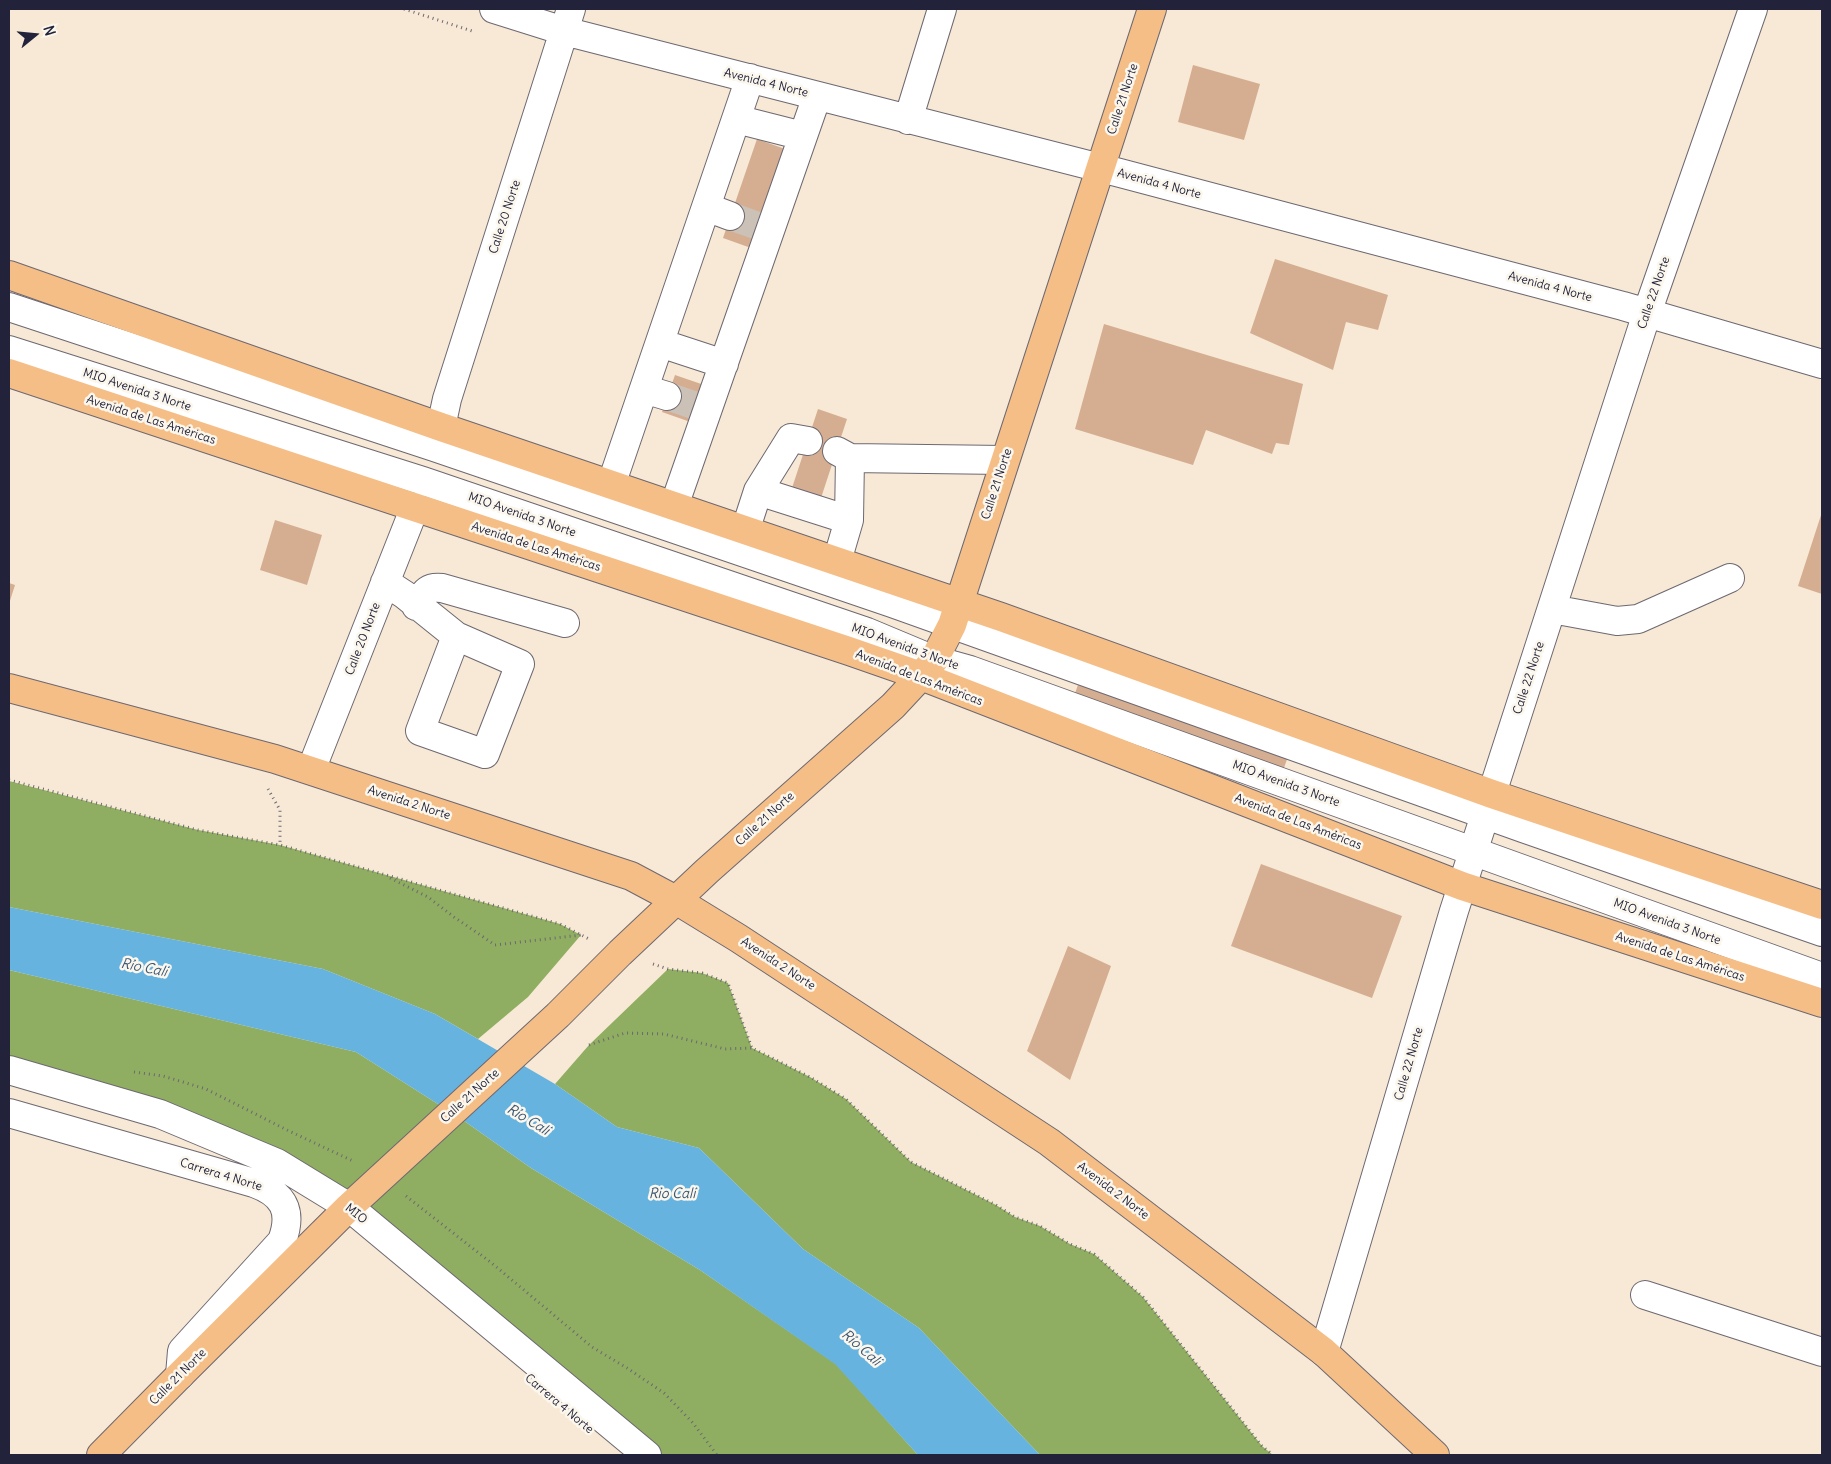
<!DOCTYPE html>
<html>
<head>
<meta charset="utf-8">
<style>
	body { margin:0 }
	#map { position:relative; width:1831px; height:1464px; overflow:hidden; background:#f7e9d5; font-family:Delius,sans-serif }
	canvas { display:block }
	.frame { position:absolute; inset:0; border:10px solid #22223b; pointer-events:none }
	.north { position:absolute; left:10px; top:10px; width:50px; height:50px; -webkit-text-stroke:4px #fbf7ec; paint-order:stroke; rotate:73deg; font-size:14px; font-weight:700; line-height:20px; text-align:center; color:#22223b }
	.north::after { content:''; display:block; margin:auto; width:18px; height:22px; background:#22223b; clip-path:polygon(50% 0,100% 100%,50% 72%,0 100%) }
</style>
</head>
<body>
<div id="map">
<canvas width="1831" height="1464"></canvas>
<div class="frame"></div>
<div class="north">N</div>
</div>
<script>
const c = document.querySelector('canvas').getContext('2d');
c.lineJoin = 'round';
function fill(path, color) { c.fillStyle = color; c.fill(path, 'evenodd'); }
function trace(path, color, width, dash) { c.strokeStyle = color; c.lineWidth = width; c.lineCap = dash ? 'butt' : 'round'; c.setLineDash(dash || []); c.stroke(path); }
function drawText(font, color, halo, rows, align = 'center') {
  c.font = font + ' Delius,sans-serif'; c.lineWidth = 5; c.setLineDash([]); c.textBaseline = 'middle'; c.strokeStyle = halo; c.fillStyle = color; for (const [text, x, y, turn = 0] of rows) {
    c.save(); c.translate(x, y); c.rotate((+turn || 0) * Math.PI / 180); c.textAlign = isNaN(turn) ? turn : align; if (halo) c.strokeText(text, 0, 0); c.fillText(text, 0, 0); c.restore();
  }
}
fill(new Path2D(`
	M9,781L198,830L280,845L560,924L581,935L528,997L478,1039L435,1014L323,969L9,907Z
	M668,969L702,973L728,983L752,1048L810,1077L846,1099L911,1162L996,1205L1015,1217L1040,1226L1070,1244L1094,1254L1143,1297L1262,1446L1273,1455H1040L919,1328L803,1249L699,1148L617,1127L555,1084L589,1045Z
	M9,970L356,1052L460,1118L531,1168L700,1270L836,1364L918,1455H647L310,1184L9,1070Z`), '#8fae61');
fill(new Path2D(`
	M9,907L323,969L435,1014L555,1084L617,1127L699,1148L803,1249L919,1328L1040,1455H918L835,1364L700,1270L531,1168L460,1118L356,1052L9,970Z`), '#67b3e0');
fill(new Path2D(`
	M1193,65L1260,84L1244,140L1178,122Z
	M757,139L785,149L751,248L723,238Z
	M1275,259L1388,295L1378,330L1346,322L1333,370L1250,333Z
	M1104,324L1303,384L1289,445L1276,443L1272,454L1206,430L1193,465L1075,429Z
	M675,375L710,387L696,424L662,412Z
	M818,409L847,419L820,501L791,491Z
	M1822,512V594L1798,586Z
	M275,520L322,535L307,585L260,570Z
	M9,583L15,585L9,604Z
	M1081,676L1290,751L1280,779L1071,705Z
	M1261,864L1402,916L1372,998L1231,946Z
	M1068,946L1111,966L1070,1080L1027,1051Z`), '#d5ae92');
trace(new Path2D(`
	M730,216L758,226
	M667,396L702,408`), '#ccc1b6', 28, [28, 14]);
const minor = new Path2D(`
	M494,9L564,31L1120,173L1623,306L1822,364
	M736,119L803,136
	M908,120L942,9
	M706,207L730,216
	M9,307L434,447L892,603L1523,828L1822,932
	M660,343L724,364
	M9,350L423,481L867,632L934,660L970,670L1822,977
	M644,389L667,396
	M441,427L447,399L571,9
	M837,451L850,458L849,520L837,561
	M850,458L1004,460
	M611,485L750,78
	M758,491L849,520
	M674,506L817,96
	M745,531L758,491L791,438L808,441
	M385,582L405,595L456,636L520,664L485,754L420,731L456,636
	M416,606C424,594 426,586 442,588L565,623
	M1552,609L1617,621L1638,619L1730,578
	M311,770L415,507
	M9,1070L160,1114L277,1163L349,1207L647,1455
	M9,1113L254,1183C284,1194 293,1211 282,1241L182,1351L180,1375
	M1645,1295L1822,1352
	M1324,1352L1454,911L1647,313L1753,9`);
const major = new Path2D(`
	M9,275L441,427L1001,617L1492,794L1822,905
	M9,373L849,651L921,676L1462,886L1822,1003
	M9,688L275,759L631,876L676,900L738,938L1049,1142L1324,1352L1435,1455
	M101,1455L180,1375L349,1207L558,1015L620,953L707,871L893,706L921,676L934,660L952,625L1152,9`);
trace(minor, '#6d6871', 30);
trace(major, '#6d6871', 30);
trace(new Path2D(`
	M404,9L472,31
	M9,780L198,830L280,845L560,924L589,939
	M268,789L280,810V845
	M390,878L428,897L454,917L495,945L581,935
	M653,964L668,969L702,973L728,983L752,1048L810,1077L846,1099L911,1162L996,1205L1015,1217L1040,1226L1070,1244L1094,1254L1143,1297L1262,1446L1273,1455
	M589,1045L625,1033L664,1034L725,1049L752,1048
	M134,1072L163,1076L206,1089L289,1131L353,1161
	M406,1196L494,1265L592,1347L627,1368L664,1393L693,1423L717,1455`), '#6d6871', 3, [1, 4]);
trace(minor, '#fff', 28);
trace(major, '#f6be87', 28);
drawText('12px', '#22223b', '#fbf7ec', [
	["Avenida 4 Norte",766,83,14],
	["Calle 21 Norte",1123,99,-72],
	["Avenida 4 Norte",1159,184,15],
	["Calle 20 Norte",505,217,-72],
	["Avenida 4 Norte",1550,287,15],
	["Calle 22 Norte",1654,293,-71],
	["MIO Avenida 3 Norte",137,390,18],
	["Avenida de Las Américas",151,420,18],
	["Calle 21 Norte",997,484,-72],
	["MIO Avenida 3 Norte",522,515,19],
	["Avenida de Las Américas",536,547,18],
	["Calle 20 Norte",363,639,-69],
	["MIO Avenida 3 Norte",905,647,20],
	["Avenida de Las Américas",919,678,21],
	["Calle 22 Norte",1529,678,-72],
	["MIO Avenida 3 Norte",1286,784,20],
	["Avenida 2 Norte",409,803,18],
	["Calle 21 Norte",765,819,-42],
	["Avenida de Las Américas",1298,822,21],
	["MIO Avenida 3 Norte",1667,922,20],
	["Avenida de Las Américas",1680,957,18],
	["Avenida 2 Norte",778,964,33],
	["Calle 22 Norte",1409,1064,-74],
	["Calle 21 Norte",470,1096,-42],
	["Carrera 4 Norte",221,1175,17],
	["Avenida 2 Norte",1113,1191,37],
	["MIO",356,1214,38],
	["Calle 21 Norte",178,1377,-45],
	["Carrera 4 Norte",559,1404,40]
]);
drawText('italic 14px', '#3a5575', '#fbf7ec', [
	["Río Cali",144,968,11],
	["Río Cali",528,1120,31],
	["Rio Cali",672,1194],
	["Río Cali",861,1348,41]
]);
</script>
</body>
</html>
